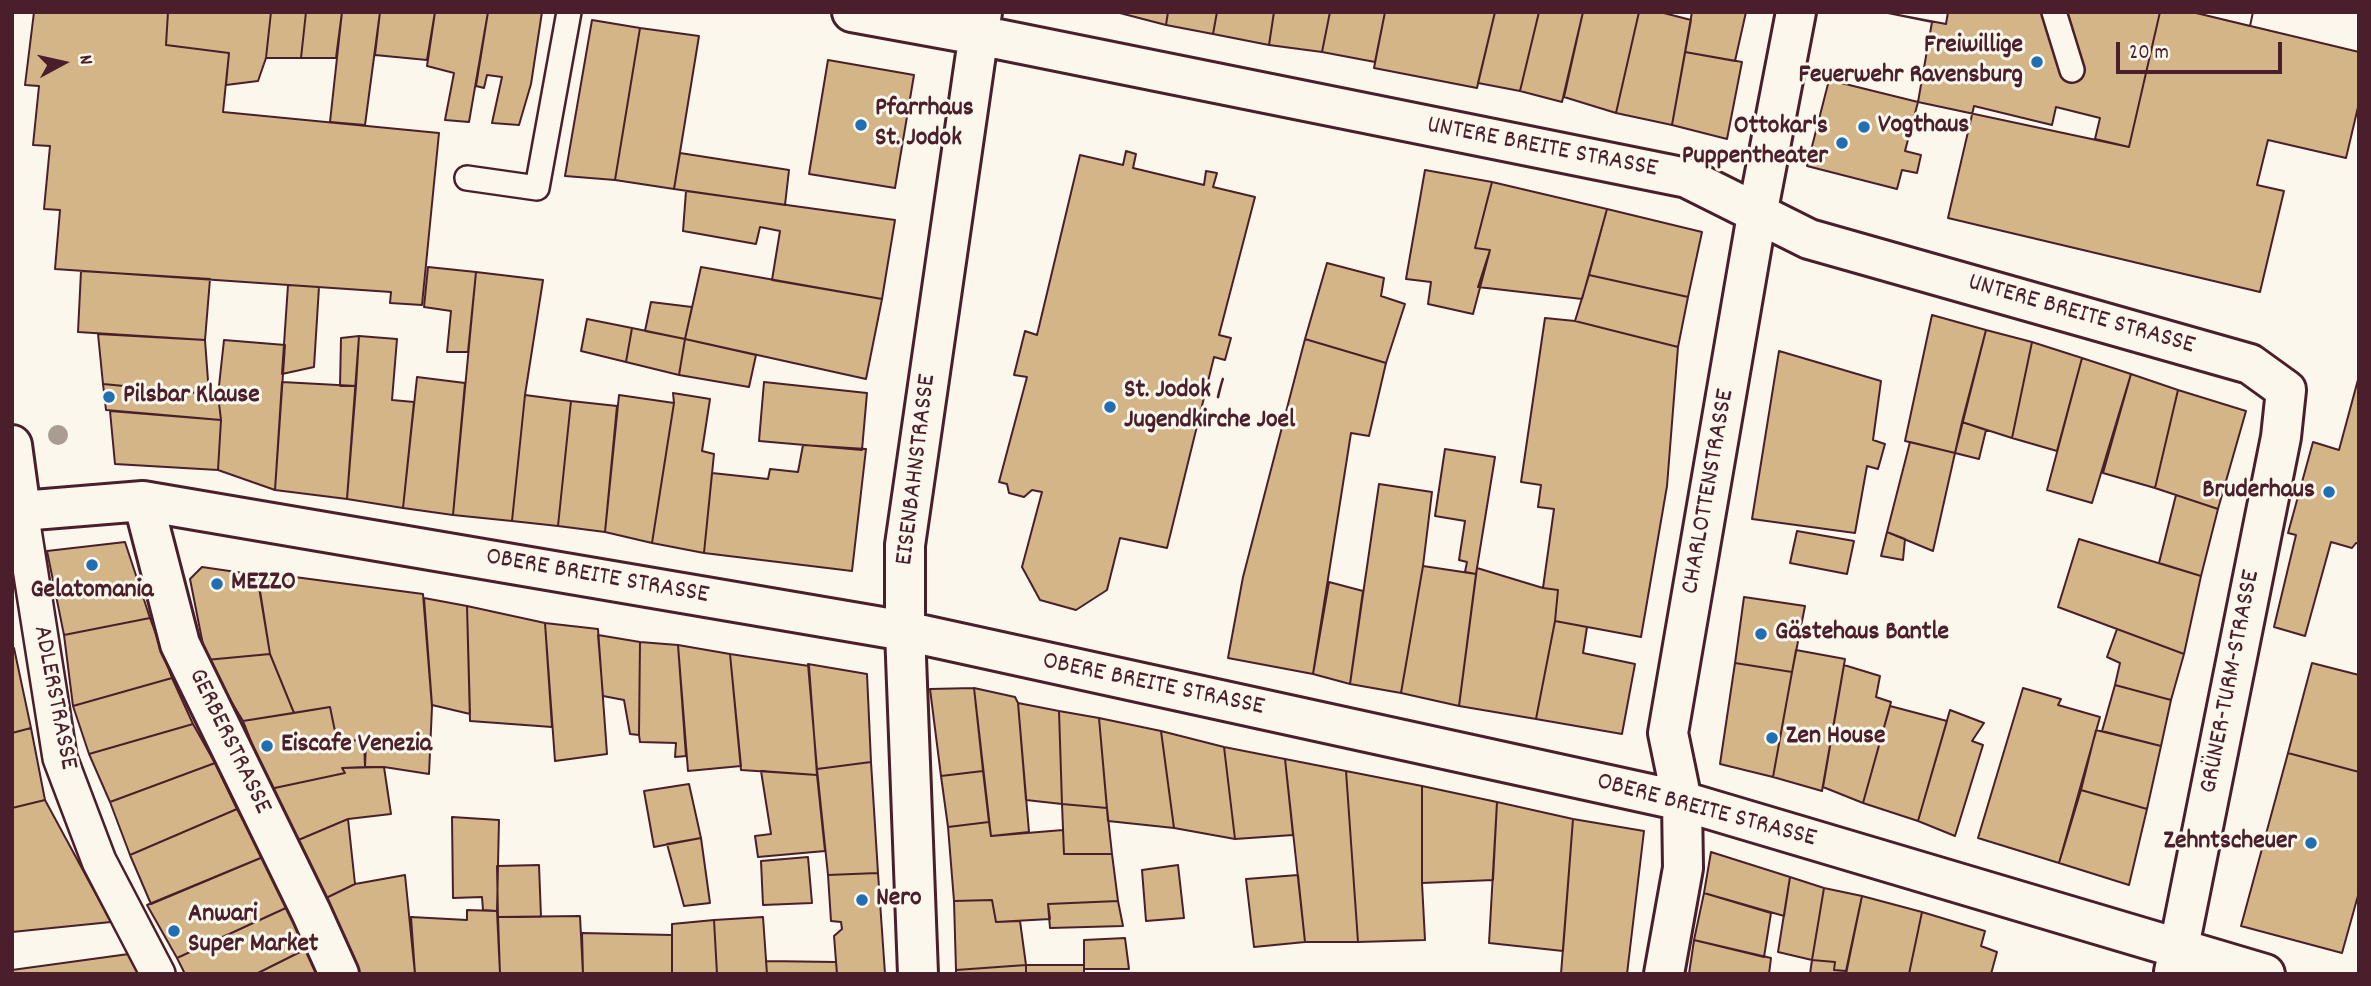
<!DOCTYPE html>
<html>
<head>
<meta charset="utf-8">
<style>
	body { margin:0 }
	#map { position:relative; width:2371px; height:986px; overflow:hidden; background:#fbf7ec; font-family:Dekko,sans-serif }
	canvas { display:block }
	.frame { position:absolute; inset:0; border:14px solid #4a1f2b; pointer-events:none }
	.north { position:absolute; left:28px; top:28px; width:70px; height:70px; -webkit-text-stroke:5px #fbf7ec; paint-order:stroke; rotate:82deg; font-size:19px; font-weight:700; line-height:28px; text-align:center; color:#4a1f2b }
	.north::after { content:''; display:block; margin:auto; width:24px; height:32px; background:#4a1f2b; clip-path:polygon(50% 0,100% 100%,50% 72%,0 100%) }
	.scale { position:absolute; left:2116px; top:42px; width:166px; height:32px; box-sizing:border-box; border:4px solid #4a1f2b; border-top:0; padding-left:9px; font-size:21px; line-height:24px; white-space:nowrap; color:#4a1f2b; -webkit-text-stroke:5px #fbf7ec; paint-order:stroke }
</style>
</head>
<body>
<div id="map">
<canvas width="2371" height="986"></canvas>
<div class="frame"></div>
<div class="north">N</div>
<div class="scale">20 m</div>
</div>
<script>
const c = document.querySelector('canvas').getContext('2d');
c.lineJoin = 'round';
function fill(path, color) { c.fillStyle = color; c.fill(path, 'evenodd'); }
function trace(path, color, width, dash) { c.strokeStyle = color; c.lineWidth = width; c.lineCap = dash ? 'butt' : 'round'; c.setLineDash(dash || []); c.stroke(path); }
function drawText(font, color, halo, rows, align = 'center') {
  c.font = font + ' Dekko,sans-serif'; c.lineWidth = 6; c.setLineDash([]); c.textBaseline = 'middle'; c.strokeStyle = halo; c.fillStyle = color; for (const [text, x, y, turn = 0] of rows) {
    c.save(); c.translate(x, y); c.rotate((+turn || 0) * Math.PI / 180); c.textAlign = isNaN(turn) ? turn : align; if (halo) c.strokeText(text, 0, 0); c.fillText(text, 0, 0); c.restore();
  }
}
const building = new Path2D(`
	M34,12H168L166,45L229,53L223,112L439,133L422,305L390,303L391,292L55,269L60,210L44,209L50,146L33,145L39,86L25,85Z
	M168,12H271L266,58L258,81L226,85L229,53L166,45Z
	M271,12H306L301,58H266Z
	M306,12H342L336,58H301Z
	M342,12H380L365,125L330,122Z
	M380,12H435L427,60L375,55Z
	M435,12H488L469,122L445,120L454,73L427,66Z
	M488,12H542L531,84L519,125L492,123L502,77L487,75L484,88L476,86Z
	M1116,12H1168L1166,25Z
	M1168,12H1217L1213,34L1166,25Z
	M1217,12H1274L1269,45L1213,34Z
	M1274,12H1330L1322,52L1269,45Z
	M1330,12H1385L1375,62L1322,52Z
	M1385,12H1495L1477,88L1374,68Z
	M1495,12H1539L1520,91L1478,83Z
	M1539,12H1583L1562,102L1520,91Z
	M1583,12H1639L1616,113L1564,97Z
	M1639,12H1660L1691,20L1672,125L1616,113Z
	M1692,12H1746L1735,61L1685,52Z
	M1883,12H2160L2129,147L1918,102L1932,22Z
	M1883,12H1948L1946,24Z
	M2160,12H2192L2359,52V103L2346,158L2268,140L2257,185L2284,191L2260,292L1948,218L1974,106L2052,125L2056,107L2100,118L2095,139L2129,147Z
	M2192,12H2253L2250,26Z
	M2192,12H2253L2250,26Z
	M592,20L640,28L615,180L565,176Z
	M640,28L699,36L674,189L615,180Z
	M1685,52L1742,62L1727,139L1672,125Z
	M828,60L914,75L895,188L809,174Z
	M1829,80L1918,102L1905,151L1921,155L1917,173L1902,170L1897,189L1807,166Z
	M1126,151L1136,154L1133,168L1204,185L1206,171L1217,173L1213,187L1255,197L1219,335L1231,338L1225,360L1214,357L1167,548L1120,538L1107,590L1076,610L1040,600L1022,567L1042,492L1032,490L1024,497L1009,493L1007,484L999,482L1027,377L1014,375L1025,331L1037,335L1080,155L1123,165Z
	M680,153L789,170L785,205L674,189Z
	M1425,170L1492,182L1475,248L1490,250L1473,314L1428,304L1431,282L1406,279Z
	M1492,182L1607,209L1582,299L1478,287L1490,250L1475,248Z
	M686,191L895,220L882,299L772,280L780,231L760,227L756,244L683,231Z
	M1607,209L1702,232L1688,297L1589,275Z
	M1327,263L1384,278L1381,296L1405,304L1386,363L1305,339Z
	M428,267L476,272L468,352H447L451,311L424,307Z
	M701,267L882,299L866,379L685,339Z
	M81,271L210,279L205,340L78,332Z
	M476,272L543,280L525,395L512,521L453,515Z
	M1589,275L1688,297L1678,347L1575,321Z
	M288,285L319,287L314,367L282,374Z
	M651,302L692,307L685,339L645,331Z
	M1932,315L1986,330L1955,453L1905,441Z
	M1545,318L1575,321L1678,347L1667,486L1641,637L1555,621L1558,590L1543,588L1554,509L1538,507L1541,485L1521,482Z
	M587,319L632,328L626,362L581,351Z
	M632,328L685,339L679,375L626,362Z
	M1986,330L2032,342L2012,438L1962,422Z
	M98,334L205,340L209,394L103,384Z
	M359,336L356,386H340L341,338Z
	M359,336L397,339L392,400L414,402L403,508L347,499Z
	M685,339L756,355L749,387L679,375Z
	M1305,339L1386,363L1369,436L1351,433L1313,674L1228,658L1243,577Z
	M224,340L285,345L275,490L218,470L221,420L218,395Z
	M2032,342L2082,358L2057,451L2012,438Z
	M1779,351L1881,381L1873,440L1885,444L1878,469L1867,466L1855,533L1752,519Z
	M2082,358L2131,374L2092,503L2047,490Z
	M2131,374L2178,390L2155,488L2103,473Z
	M2359,376V544L2356,543L2352,548L2331,542L2305,636L2274,627L2296,535L2288,533L2313,442L2339,450Z
	M417,377L465,383L453,515L403,508Z
	M282,382L356,386L347,499L275,490Z
	M764,382L867,393L862,450L759,441Z
	M103,384L218,395L221,420L106,410Z
	M2178,390L2246,411L2218,509L2155,488Z
	M673,393L710,399L702,451L714,454L704,553L652,543L674,403Z
	M525,395L571,401L558,526L512,521Z
	M619,395L674,403L652,543L605,532Z
	M571,401L617,406L605,532L558,526Z
	M110,411L221,420L218,470L115,464Z
	M1962,422L1986,430L1979,459L1955,453Z
	M1910,442L1955,453L1933,551L1887,532Z
	M803,445L866,449L852,571L704,553L712,473L768,479L770,469L798,472Z
	M1445,449L1495,457L1476,574L1465,572L1467,562L1459,560L1465,521L1435,516Z
	M1379,484L1432,492L1423,566L1401,693L1350,684Z
	M2176,495L2218,509L2201,576L2159,563Z
	M1797,531L1854,541L1847,574L1790,563Z
	M1887,532L1905,539L1903,560L1881,556Z
	M2079,539L2201,576L2184,654L2058,607Z
	M125,542L150,618L64,635L47,551Z
	M1423,566L1476,574L1459,706L1401,693Z
	M202,567L257,575L270,654L206,660L190,579Z
	M1477,568L1543,588L1558,590L1555,621L1536,719L1459,706Z
	M257,572L423,594L432,707L429,774L384,767H365L366,740L337,741L330,707L294,713L270,654Z
	M1329,582L1363,591L1350,684L1313,674Z
	M1744,597L1805,606L1792,672L1735,663Z
	M424,598L467,606L470,714L432,705Z
	M467,606L545,623L552,727L470,721Z
	M150,618L172,678L73,706L64,635Z
	M1555,621L1587,627L1583,653L1635,664L1622,734L1536,719Z
	M545,623L598,629L607,754L555,761Z
	M2117,629L2184,654L2171,700L2115,685L2120,663L2107,657Z
	M598,635L640,642L639,735L630,734L624,700L603,696Z
	M640,642L678,645L686,756L675,757L676,743L640,742L639,735Z
	M678,645L730,654L741,766L688,771Z
	M14,648L31,728L12,733V649Z
	M1796,650L1845,659L1822,791L1773,777Z
	M270,654L294,713L243,721L206,660Z
	M730,654L809,666L817,775L741,770Z
	M1735,663L1792,672L1773,777L1720,764Z
	M2312,663L2359,675V772L2288,753Z
	M808,664L867,674L871,762L817,769Z
	M1844,665L1880,676L1876,697L1891,702L1863,803L1823,787Z
	M172,678L193,724L89,754L73,706Z
	M2115,685L2171,700L2161,746L2102,731Z
	M974,688L983,771L941,776L930,689Z
	M974,688L1015,697L1018,703L1029,832L991,836Z
	M2023,688L2061,699L2058,705L2100,717L2059,863L1978,838Z
	M1018,703L1059,711L1062,804L1026,800Z
	M1890,706L1947,721L1918,821L1863,803Z
	M330,707L337,741L364,740L365,767L342,768L345,773L270,789L243,721Z
	M1950,710L1984,723L1972,741L1983,745L1955,836L1918,821Z
	M1059,711L1099,718L1107,808L1062,804Z
	M1099,718L1161,731L1174,828L1108,821Z
	M193,724L215,763L110,802L89,754Z
	M31,728L45,800L12,808V733Z
	M2096,730L2161,746L2147,809L2081,790Z
	M1161,731L1224,747L1235,839L1174,828Z
	M1224,747L1285,759L1293,835L1235,839Z
	M2288,753L2359,772V892L2342,953L2241,926Z
	M1285,759L1346,771L1358,942H1305Z
	M871,762L878,873L828,875L817,769Z
	M215,763L237,809L130,855L110,802Z
	M384,767L391,814L348,819L296,841L270,789L345,773L342,768Z
	M761,771L817,775L825,851L758,857L755,836L771,834Z
	M983,771L989,822L948,827L941,776Z
	M1346,771L1422,786V883L1425,940L1358,942Z
	M689,784L701,838L654,847L644,791Z
	M1422,786L1497,802L1493,880L1422,883Z
	M2081,790L2147,809L2129,885L2059,863Z
	M45,800L111,922L12,932V808Z
	M1497,802L1573,819L1563,951L1489,943Z
	M1062,804L1107,808L1112,854H1064Z
	M237,809L263,857L151,904L130,855Z
	M452,817L499,820L497,911L483,910L482,897L453,898Z
	M348,819L355,884L324,899L296,841Z
	M1573,819L1644,831L1627,974H1561Z
	M989,822L991,836L1063,830L1064,854H1112L1118,901L1048,904L1050,919L996,922L992,900L954,901L948,827Z
	M701,838L710,903L684,906L667,844Z
	M1711,852L1790,877L1784,916L1704,893Z
	M263,857L288,907L177,958L147,905Z
	M808,857L812,903L763,905L761,861Z
	M539,865L541,917H498L497,866Z
	M1178,865L1184,918L1146,921L1142,870Z
	M878,873L885,974H837L834,936L842,929L841,922L831,921L828,875Z
	M405,875L415,974H350L324,899L355,884Z
	M1298,875L1305,942L1254,947L1246,879Z
	M1790,877L1824,888L1812,960L1778,952Z
	M1824,888L1862,896L1846,971L1834,970L1835,962L1812,960Z
	M1704,893L1771,913L1764,957L1694,940Z
	M1862,896L1922,912L1909,974H1846Z
	M992,900L996,922L1020,921L1026,965L956,970L954,901Z
	M1118,901L1123,926L1050,928L1048,904Z
	M288,907L308,948L256,974H185L177,958Z
	M467,910L497,911L500,974H415L411,917L467,920Z
	M1922,912L1985,931L1981,946L1997,952L1991,974H1909Z
	M580,916L583,974H500L498,917Z
	M763,917L767,974H717L714,920Z
	M714,920L717,974H672V924Z
	M582,933L672,935V974H583Z
	M1125,938L1129,969H1084V940Z
	M1694,940L1771,958L1769,974H1689Z
	M308,948L319,974H256Z
	M136,953L146,974H12V970Z
	M1812,960L1835,962L1834,970L1846,971V974H1810Z
	M766,961L836,962L837,974H767Z
	M1026,965H1084V974H1026Z
	M1026,965V974H956V970Z`);
fill(building, '#d3b588');
trace(building, '#4a1f2b', 2);
const service = new Path2D(`
	M2054,12L2072,70
	M467,178L537,188L569,12`);
const pedestrian = new Path2D(`
	M12,512L21,511L60,758L99,861L158,974`);
const minor = new Path2D(`
	M852,12L978,35L1687,178L1809,239L2250,364L2286,390L2281,437L2174,972
	M12,445L21,511L143,501L905,631L1682,801L2265,974
	M143,501L180,644L311,912L339,974
	M918,974L905,631V545L982,12
	M1664,974L1683,868L1682,801L1668,733L1757,215L1796,12`);
trace(service, '#4a1f2b', 28);
trace(pedestrian, '#4a1f2b', 38);
trace(minor, '#4a1f2b', 44);
trace(service, '#fbf7ec', 23);
trace(pedestrian, '#fbf7ec', 33);
trace(minor, '#fbf7ec', 38);
c.fillStyle = '#a99c93';
for (const [x, y] of [
	[58,435]
]) { c.beginPath(); c.arc(x, y, 10, 0, 2 * Math.PI); c.fill(); }
for (const [x, y, r, color] of [
	[2037,62,7,"#1f6fb2"],
	[861,125,7,"#1f6fb2"],
	[1864,127,7,"#1f6fb2"],
	[1842,143,7,"#1f6fb2"],
	[109,397,7,"#1f6fb2"],
	[1110,407,7,"#1f6fb2"],
	[2329,492,7,"#1f6fb2"],
	[92,565,7,"#1f6fb2"],
	[217,584,7,"#1f6fb2"],
	[1761,634,7,"#1f6fb2"],
	[1772,738,7,"#1f6fb2"],
	[267,746,7,"#1f6fb2"],
	[2311,843,7,"#1f6fb2"],
	[862,900,7,"#1f6fb2"],
	[174,931,7,"#1f6fb2"]
]) { const dot = new Path2D(); dot.arc(x, y, r, 0, 2 * Math.PI); c.fillStyle = color; c.fill(dot); trace(dot, '#fbf7ec', 2.5); }
drawText('bold 26px', '#4a1f2b', '#fbf7ec', [
	["Freiwillige",2023,47,"right"],
	["Feuerwehr Ravensburg",2023,77,"right"],
	["Pfarrhaus",875,110],
	["St. Jodok",875,140],
	["Vogthaus",1878,127],
	["Ottokar's",1828,128,"right"],
	["Puppentheater",1828,158,"right"],
	["St. Jodok /",1124,392],
	["Jugendkirche Joel",1124,422],
	["Pilsbar Klause",123,397],
	["Bruderhaus",2315,492,"right"],
	["MEZZO",231,584],
	["Gelatomania",92,592,"center"],
	["Gästehaus Bantle",1775,634],
	["Zen House",1786,738],
	["Eiscafe Venezia",281,746],
	["Zehntscheuer",2297,843,"right"],
	["Nero",876,900],
	["Anwari",188,916],
	["Super Market",188,946]
], 'left');
drawText('26px', '#4a1f2b', '#fbf7ec', [
	["UNTERE BREITE STRASSE",1542,149,11],
	["UNTERE BREITE STRASSE",2081,316,16],
	["EISENBAHNSTRASSE",918,470,-83],
	["CHARLOTTENSTRASSE",1710,492,-80],
	["OBERE BREITE STRASSE",597,578,10],
	["GRÜNER-TURM-STRASSE",2232,682,-79],
	["OBERE BREITE STRASSE",1153,686,12],
	["ADLERSTRASSE",53,698,79],
	["GERBERSTRASSE",228,742,64],
	["OBERE BREITE STRASSE",1706,812,15]
]);
</script>
</body>
</html>
